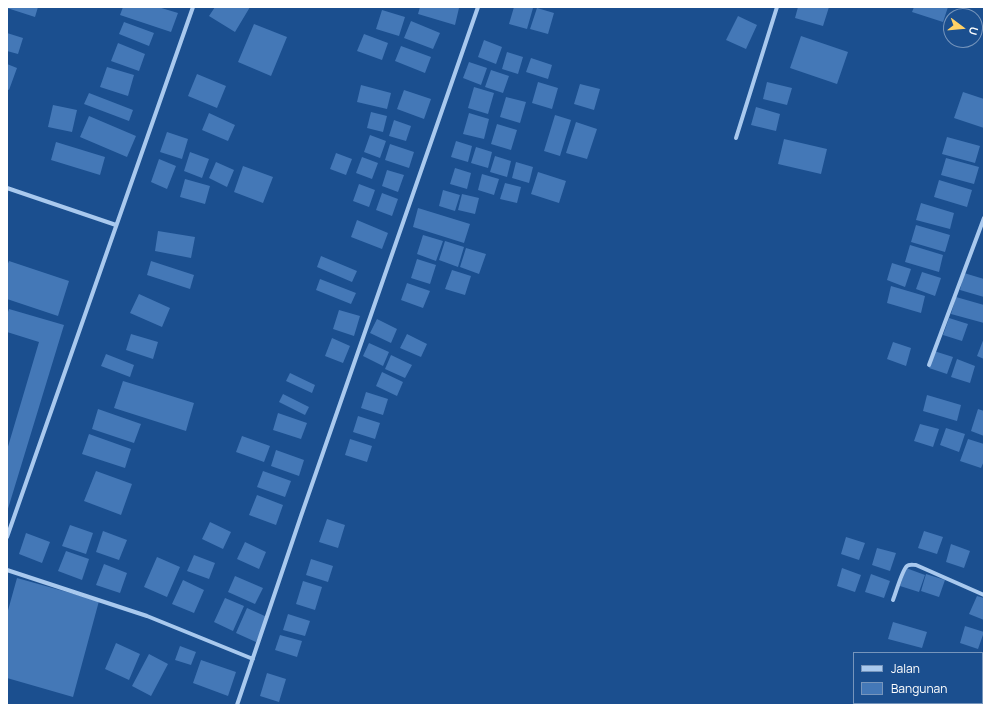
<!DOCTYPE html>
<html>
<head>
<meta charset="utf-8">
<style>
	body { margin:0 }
	#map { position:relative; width:991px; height:712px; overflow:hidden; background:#1b4f8f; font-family:Manrope,sans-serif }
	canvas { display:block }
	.frame { position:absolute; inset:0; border:8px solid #fff; pointer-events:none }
	.legend { position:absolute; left:853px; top:652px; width:130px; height:52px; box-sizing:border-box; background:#1b4f8f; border:1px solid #7695bc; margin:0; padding:5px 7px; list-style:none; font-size:12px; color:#fff }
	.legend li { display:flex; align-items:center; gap:8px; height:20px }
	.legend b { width:20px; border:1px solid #7695bc }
	.north { position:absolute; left:943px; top:8px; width:40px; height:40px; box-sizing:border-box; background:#1b4f8f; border:1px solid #7695bc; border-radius:50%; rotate:106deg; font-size:11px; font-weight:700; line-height:16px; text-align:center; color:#fff }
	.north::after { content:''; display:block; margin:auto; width:14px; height:18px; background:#ffd166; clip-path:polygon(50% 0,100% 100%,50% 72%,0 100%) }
</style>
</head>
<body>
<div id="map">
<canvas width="991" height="712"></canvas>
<div class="frame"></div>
<ul class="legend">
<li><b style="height:5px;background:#a9c9ee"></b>Jalan</li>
<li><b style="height:11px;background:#4478b7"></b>Bangunan</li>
</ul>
<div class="north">U</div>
</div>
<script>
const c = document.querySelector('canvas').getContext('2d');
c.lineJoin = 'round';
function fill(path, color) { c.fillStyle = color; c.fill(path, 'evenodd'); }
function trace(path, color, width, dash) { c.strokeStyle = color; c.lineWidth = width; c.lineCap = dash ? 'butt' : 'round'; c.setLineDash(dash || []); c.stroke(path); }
fill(new Path2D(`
	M7,7H38L35,17L7,8Z
	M123,7H158L178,13L171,32L120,15Z
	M215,7H250L235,32L209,16Z
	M420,7H456L459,8L455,25L418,14Z
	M514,7H528L533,8L527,29L509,24Z
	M798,7H829L823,26L795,18Z
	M914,7H948L943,22L912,12Z
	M537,8L554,13L548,34L530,29Z
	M382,10L405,17L399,36L376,29Z
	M738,16L757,25L746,49L726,40Z
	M411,21L440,33L433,49L404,38Z
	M124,22L154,33L149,46L119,34Z
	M254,24L287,37L271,76L238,62Z
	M7,33L23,38L18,54L7,51Z
	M364,34L388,43L382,60L357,51Z
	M801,36L848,52L837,84L790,68Z
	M484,40L502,47L496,64L478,57Z
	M118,43L145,54L139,71L111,61Z
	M401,46L431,57L425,73L395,61Z
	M507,52L523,57L518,74L502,69Z
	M531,58L552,65L548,79L526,72Z
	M469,62L487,68L481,85L463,78Z
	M7,64L17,68L9,90L7,89Z
	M107,67L134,75L128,96L100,87Z
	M491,70L509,76L503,93L485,87Z
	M197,74L226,86L217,108L188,96Z
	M538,82L558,88L552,109L532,103Z
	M767,82L792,88L787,105L763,99Z
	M580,84L600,89L594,110L574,104Z
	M361,85L391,93L387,109L357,102Z
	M474,87L494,93L488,114L468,108Z
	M404,90L431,99L424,119L397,109Z
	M963,92L984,99V128L954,118Z
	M89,93L133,110L129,121L84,104Z
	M506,97L526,102L520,123L500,117Z
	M53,105L77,110L72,132L48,127Z
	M756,107L780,114L776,131L751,125Z
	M371,112L387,116L383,132L367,128Z
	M209,113L235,125L228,141L202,130Z
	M469,113L489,119L484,139L463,134Z
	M555,115L571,120L560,156L544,151Z
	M89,116L136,136L127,157L80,137Z
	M394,120L411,126L406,141L389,136Z
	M576,122L597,129L587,159L566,153Z
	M497,124L517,130L511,150L491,144Z
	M167,132L188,139L182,159L160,152Z
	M370,135L386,141L380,158L364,152Z
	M947,137L980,146L975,163L942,154Z
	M784,139L827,149L821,174L778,164Z
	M456,141L472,146L468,162L451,157Z
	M56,142L105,157L100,175L51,160Z
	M390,144L414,152L409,168L385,160Z
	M476,147L492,152L488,168L471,163Z
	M190,152L209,159L202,178L184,171Z
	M336,153L352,159L346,175L330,169Z
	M495,156L511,161L507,177L490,172Z
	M362,157L378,163L372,179L356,173Z
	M946,158L979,167L974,184L941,175Z
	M159,159L176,166L167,189L151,182Z
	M216,162L234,170L227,187L209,178Z
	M516,162L533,167L529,183L512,178Z
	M243,166L273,177L263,203L234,192Z
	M455,168L471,173L467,189L450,184Z
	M387,170L404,175L398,192L382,186Z
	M538,172L566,181L559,203L531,194Z
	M482,174L499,179L494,195L478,190Z
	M185,179L210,186L205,204L180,197Z
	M939,180L972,190L967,207L934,197Z
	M505,183L521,187L517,203L500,199Z
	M359,184L375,190L369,207L353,201Z
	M443,190L460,195L455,211L439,206Z
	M382,193L398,199L392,216L376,210Z
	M462,194L479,198L475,214L458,210Z
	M921,203L954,213L950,229L916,220Z
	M418,208L470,224L464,243L413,227Z
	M357,220L388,233L382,249L351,237Z
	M916,225L950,235L945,252L911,242Z
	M158,231L195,237L191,258L155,251Z
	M423,235L443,241L436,261L417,254Z
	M445,241L464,247L458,267L439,260Z
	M910,245L943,255L939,272L905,262Z
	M466,248L486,254L479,274L460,267Z
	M321,256L357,271L352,282L317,267Z
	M417,259L436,265L430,284L411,278Z
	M9,261L69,281L58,316L7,299V266Z
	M151,261L194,275L190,289L147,275Z
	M892,263L911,269L905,287L887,280Z
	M452,270L471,276L465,295L445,289Z
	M922,272L941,278L935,296L916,289Z
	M964,273L984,279V297L960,290Z
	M320,279L356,293L351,304L316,290Z
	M407,283L430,291L423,308L401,300Z
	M891,286L925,296L921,313L887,303Z
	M139,294L170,308L162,327L130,313Z
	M956,297L984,305V323L951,314Z
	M9,309L64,325L7,512V450L39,342L7,332V315Z
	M339,310L360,316L354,336L333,329Z
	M949,318L968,324L962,341L943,335Z
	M377,319L397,329L391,343L370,333Z
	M131,334L158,342L153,359L126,350Z
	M407,334L427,344L421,357L400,348Z
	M332,338L350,346L343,363L325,356Z
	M984,338V359L977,356Z
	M893,342L911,348L906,366L887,359Z
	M369,343L389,352L383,366L363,356Z
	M934,351L953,357L947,374L929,368Z
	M106,354L134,365L130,377L101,366Z
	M391,355L412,365L405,378L385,369Z
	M957,359L975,366L970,383L951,377Z
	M382,372L403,382L397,396L376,386Z
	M290,373L315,385L312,393L286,381Z
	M123,381L194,403L186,431L114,408Z
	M366,392L388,399L383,415L361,408Z
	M283,394L309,407L305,415L279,402Z
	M927,395L961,405L957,421L923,411Z
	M98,409L141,424L134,443L92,429Z
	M978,409L984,411V436L971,431Z
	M278,413L307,423L301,439L273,430Z
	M358,416L380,423L375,439L353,432Z
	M920,424L939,429L933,447L914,441Z
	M946,428L965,434L959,452L940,445Z
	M89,434L131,449L125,468L82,454Z
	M242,436L270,446L264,462L236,452Z
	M350,439L372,446L367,462L345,455Z
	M968,439L984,444V461L981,468L960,461Z
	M276,450L304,460L299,476L271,466Z
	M96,471L132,484L121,515L84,501Z
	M263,471L291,481L285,497L257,487Z
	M257,495L283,505L276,525L249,515Z
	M327,519L345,525L338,548L319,542Z
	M210,522L231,532L223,549L202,539Z
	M70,525L93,533L86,554L62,546Z
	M103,531L127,540L119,560L96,552Z
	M924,531L943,537L937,554L918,548Z
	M26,533L50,542L42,563L19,554Z
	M846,537L865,543L859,560L841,554Z
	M245,542L266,552L259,569L237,559Z
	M951,544L970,551L964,568L946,562Z
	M877,548L896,553L890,571L872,565Z
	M66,551L89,559L82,580L58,571Z
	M194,555L215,563L209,579L187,571Z
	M157,557L180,567L167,597L144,587Z
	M311,559L333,566L328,582L306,575Z
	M104,564L127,573L120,593L96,585Z
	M842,568L861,575L855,592L837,586Z
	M906,568L925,575L919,592L900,586Z
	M871,574L890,581L884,598L865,592Z
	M926,574L945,580L939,597L921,591Z
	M235,576L263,588L255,604L228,592Z
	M17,578L99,601L73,697L7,678V614Z
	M183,580L204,590L194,613L172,604Z
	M303,581L322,587L315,610L296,604Z
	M977,596L984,598V620L969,614Z
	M225,598L244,606L233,631L214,622Z
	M247,608L267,617L256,642L236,633Z
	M288,614L310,621L305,636L283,630Z
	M893,622L927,632L922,648L888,639Z
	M965,626L984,632L978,649L960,643Z
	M280,635L302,641L297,657L275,650Z
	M116,643L140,654L129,680L105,669Z
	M180,646L196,652L191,665L175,660Z
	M149,654L168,664L151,696L132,686Z
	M201,660L236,672L228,696L193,683Z
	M267,673L286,679L279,702L260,696Z
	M982,702H984V705H963L964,703H982Z
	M929,703H951L950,705H934Z`), '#4478b7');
trace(new Path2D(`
	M736,138L777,7
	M7,188L116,225
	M929,365L984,218
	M7,537L193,7
	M7,570L147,616L253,659
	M893,600C896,593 902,570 907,566C909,564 913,565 916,565L984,595
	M237,705L301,516L478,7`), '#a9c9ee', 4);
</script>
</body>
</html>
